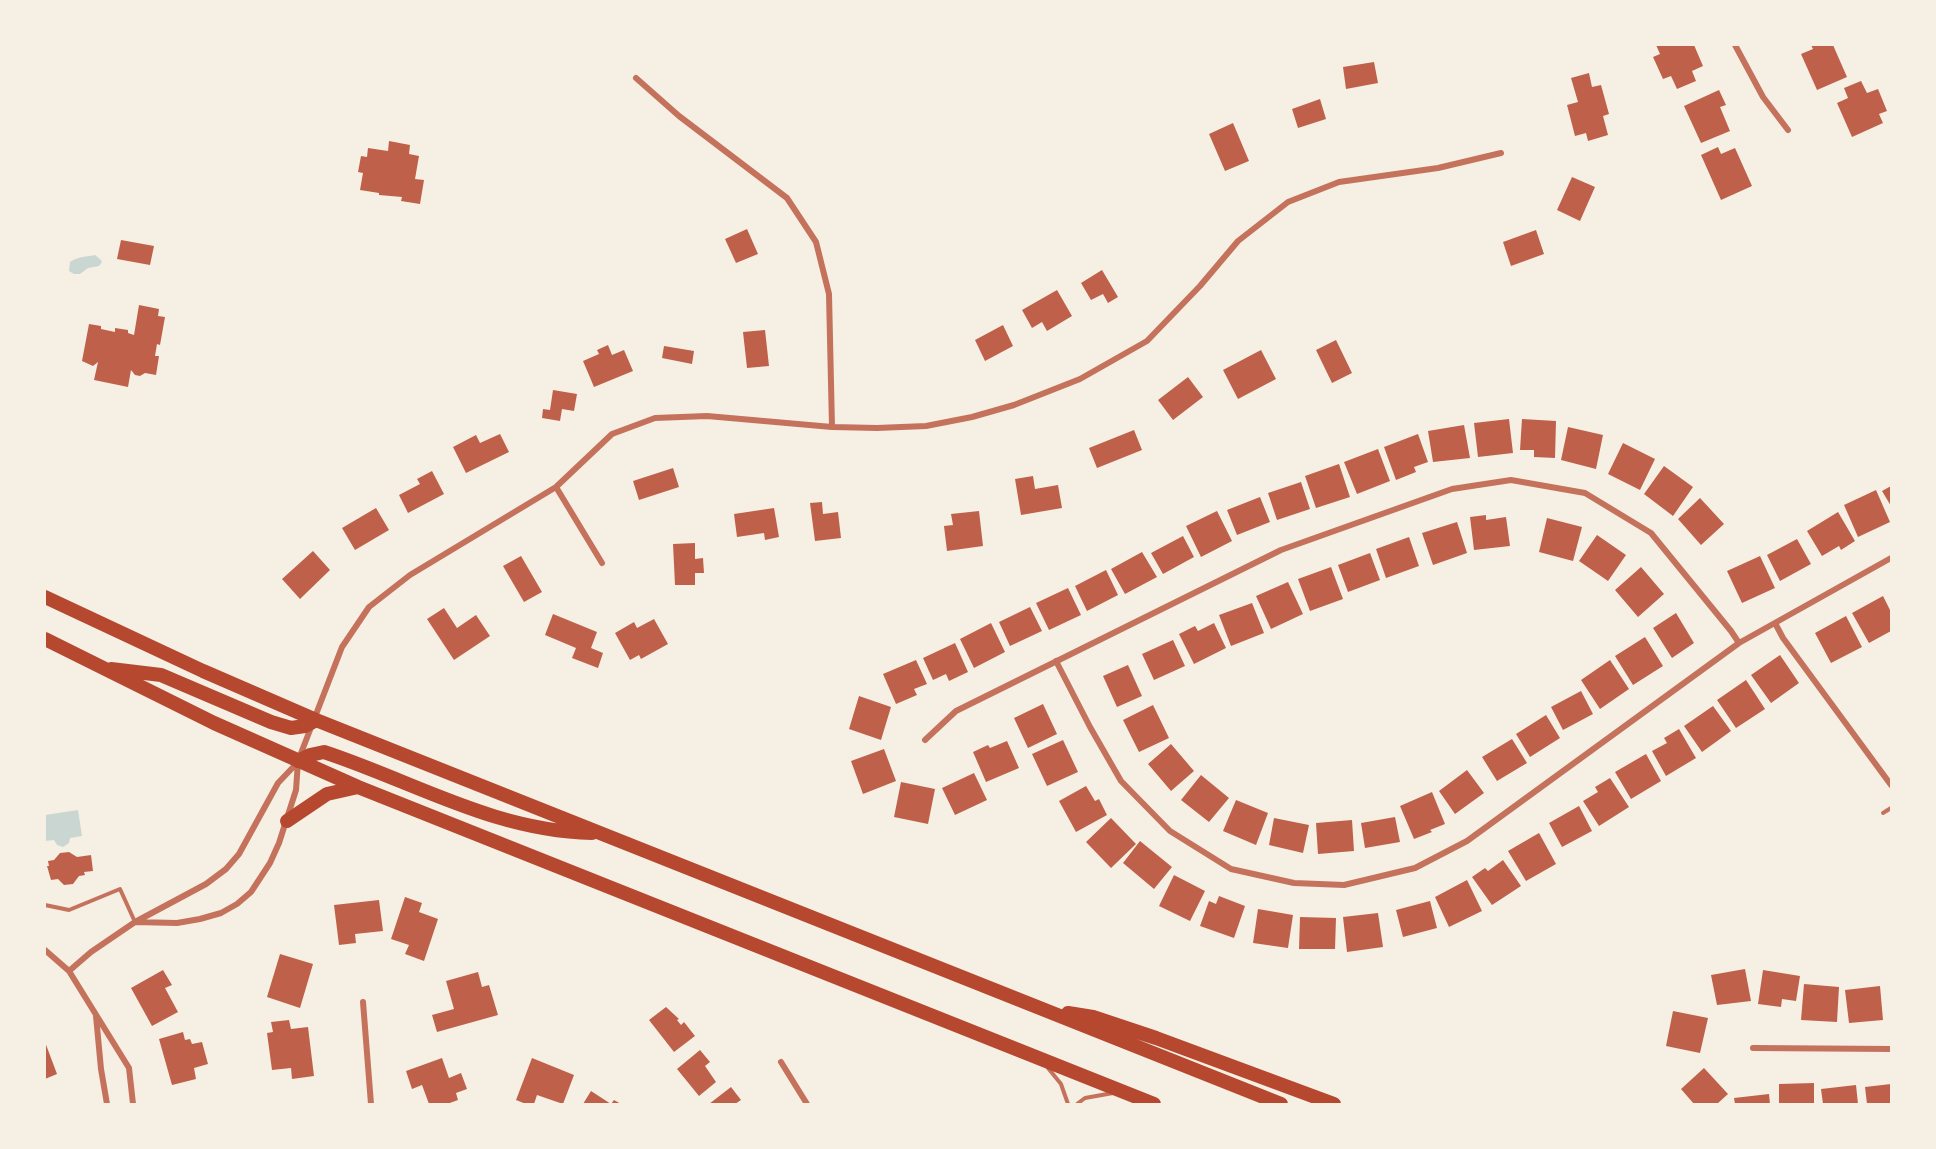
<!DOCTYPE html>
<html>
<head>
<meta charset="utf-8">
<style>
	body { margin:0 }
	#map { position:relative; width:1936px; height:1149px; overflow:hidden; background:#f6efe4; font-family:Quicksand,sans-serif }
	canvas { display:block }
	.frame { position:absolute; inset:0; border:46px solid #f6efe4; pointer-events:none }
</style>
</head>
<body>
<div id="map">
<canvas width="1936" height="1149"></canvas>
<div class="frame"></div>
</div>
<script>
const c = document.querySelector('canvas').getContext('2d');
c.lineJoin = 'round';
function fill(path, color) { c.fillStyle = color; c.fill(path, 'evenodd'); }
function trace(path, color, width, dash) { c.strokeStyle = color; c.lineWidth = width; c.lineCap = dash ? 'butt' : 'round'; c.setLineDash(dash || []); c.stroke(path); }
fill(new Path2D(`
	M95,255L101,260L102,262L99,266L88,268L80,274H74L69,271L70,262C79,256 86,257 95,255Z
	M78,810L82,836L70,838L69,843L63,847L57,845L54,840L45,841V815Z`), '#c9d6d2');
fill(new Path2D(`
	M1656,45H1694L1703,66L1692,71L1696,81L1677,89L1671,76L1663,79L1653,57L1660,54Z
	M1811,45H1833L1847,77L1817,90L1801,54L1813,49Z
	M1374,62L1378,83L1346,89L1343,67Z
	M1589,73L1592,87L1601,85L1609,114L1603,116L1608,135L1588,141L1586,133L1575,136L1567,105L1578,102L1571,78Z
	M1861,81L1867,93L1878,89L1887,111L1879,114L1883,123L1852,137L1837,103L1848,98L1844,88Z
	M1719,90L1726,105L1720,107L1730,131L1701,143L1684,106Z
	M1320,99L1326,119L1298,128L1292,109Z
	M1233,123L1249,161L1225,171L1209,134Z
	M389,141L410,145L409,154L419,156L415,179L424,180L420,204L401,201L402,197L379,195V193L360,190L363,173L358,172L361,156L367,157L368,148L388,151Z
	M1718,147L1721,154L1735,148L1752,186L1721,200L1701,155Z
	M1572,177L1595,187L1580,221L1557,210Z
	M747,229L758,254L736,263L725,239Z
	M1536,230L1544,254L1511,266L1503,242Z
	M121,240L154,246L150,265L117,259Z
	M1102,270L1118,297L1108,303L1103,294L1091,300L1081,283Z
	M1057,290L1072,316L1047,331L1042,322L1032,328L1022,310Z
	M139,305L159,309L158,316L165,317L160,345L157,344L155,356H159L156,375L145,373L140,376L135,375L131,370L128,387L94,380L98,362L93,366L82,361L89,324L101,326V329L115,332V328L128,330V333L134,335Z
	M1003,325L1013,346L985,361L975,340Z
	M765,330L769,366L747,368L743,332Z
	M1336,340L1352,373L1332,383L1316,350Z
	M608,345L612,355L624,350L633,371L594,387L583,361L599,354L597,350Z
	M664,346L694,351L692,364L662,358Z
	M1261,350L1276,379L1238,399L1223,370Z
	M1188,377L1203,397L1173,420L1158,400Z
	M553,390L577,394L574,411L562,409L560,421L542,418L543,409L550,410Z
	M1509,419L1513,453L1478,457L1474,423Z
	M1522,419L1556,421L1555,458L1534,457V450H1520Z
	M1464,425L1470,458L1433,462L1428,431Z
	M1568,427L1603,435L1596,469L1561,460Z
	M1134,430L1142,450L1097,468L1089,448Z
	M500,434L509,452L466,473L453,447L476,435L480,443Z
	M1418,434L1428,462L1414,467L1416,472L1396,480L1384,447Z
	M1623,443L1655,459L1640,490L1608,474Z
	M1378,449L1390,481L1357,494L1344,462Z
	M1339,464L1350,497L1316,508L1305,476Z
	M1664,466L1693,487L1673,516L1644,494Z
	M673,468L679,487L639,500L633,481Z
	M432,471L444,494L408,513L399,495L420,484L417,479Z
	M1033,476L1035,489L1058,485L1062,508L1021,515L1015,479Z
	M1301,482L1310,509L1277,520L1268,493Z
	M1891,486V506L1882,491Z
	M1876,490L1890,522L1858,537L1844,505Z
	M1260,497L1270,522L1237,535L1227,510Z
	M1700,498L1724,524L1701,545L1678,519Z
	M822,502L823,514L838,512L841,538L815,541L810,503Z
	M376,508L389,530L355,550L342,528Z
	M774,508L779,537L765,540L764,533L737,537L734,514Z
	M979,511L983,546L947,551L944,526L953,525L951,514Z
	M1217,511L1232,541L1201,557L1186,526Z
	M1838,512L1855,541L1841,550L1839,546L1822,556L1807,531Z
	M1486,515V520L1506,517L1510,546L1474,550L1470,517Z
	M1547,518L1582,527L1573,561L1539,552Z
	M1457,522L1467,553L1433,565L1422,533Z
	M1597,535L1626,555L1608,581L1579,561Z
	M1183,536L1194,557L1163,574L1151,553Z
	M1409,537L1419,566L1386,578L1376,549Z
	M1797,539L1811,564L1780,581L1767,555Z
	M695,543V559L703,558L704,573H695V585H675L673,544Z
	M313,551L330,570L300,599L282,579Z
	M1142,552L1157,577L1125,594L1111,569Z
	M1370,553L1380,580L1348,592L1338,565Z
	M521,556L542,592L524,602L503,566Z
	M1760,556L1775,588L1742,603L1727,571Z
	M1331,567L1343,599L1310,611L1298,579Z
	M1641,567L1664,594L1638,617L1615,590Z
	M1106,570L1118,595L1087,611L1075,586Z
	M1288,582L1303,614L1271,629L1256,596Z
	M1068,588L1081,615L1049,630L1036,603Z
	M1883,596L1891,612V631L1869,643L1852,613Z
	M1252,603L1264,633L1231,646L1219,615Z
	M1030,607L1042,631L1010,646L999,622Z
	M444,608L457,628L476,615L490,636L454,660L427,619Z
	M1676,613L1694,643L1672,658L1653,628Z
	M553,614L597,632L591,648L603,653L598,668L572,658L576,648L545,635Z
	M1846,616L1862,647L1831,663L1815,633Z
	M654,619L668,644L641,659L639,655L630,660L615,633L634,622L637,628Z
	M991,623L1005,652L974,668L960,639Z
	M1214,623L1226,648L1194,664L1179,634L1195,626L1198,631Z
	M1645,637L1663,666L1633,685L1615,656Z
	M1173,640L1185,666L1154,680L1142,654Z
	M955,643L968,672L949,681L946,674L933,680L923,658Z
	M1780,655L1799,683L1771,703L1751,675Z
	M916,660L927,684L914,689L917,695L896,704L883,674Z
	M1610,660L1629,689L1600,709L1581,680Z
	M1128,665L1142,696L1117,707L1103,676Z
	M1746,680L1765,709L1736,728L1717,700Z
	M1581,691L1593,714L1563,730L1551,707Z
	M859,696L891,707L881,740L849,729Z
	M1043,704L1057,734L1028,748L1014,718Z
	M1153,705L1169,738L1139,752L1123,720Z
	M1713,706L1731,731L1702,752L1684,726Z
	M1546,715L1560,738L1530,757L1516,734Z
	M1679,729L1696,758L1666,776L1652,751L1667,743L1664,738Z
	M1512,739L1527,763L1497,781L1482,757Z
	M1063,740L1078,772L1047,786L1032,754Z
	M1007,741L1019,768L986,782L973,752L988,745L990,748Z
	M1171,744L1194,771L1171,791L1148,764Z
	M884,749L896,781L863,794L851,761Z
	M1646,754L1661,781L1631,799L1615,772Z
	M1467,770L1484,793L1455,814L1439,791Z
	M974,773L987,800L955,815L942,788Z
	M1201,775L1229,798L1209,822L1181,800Z
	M1610,778L1629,807L1599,826L1583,801L1598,792L1595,787Z
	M901,782L935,789L928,824L894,817Z
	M1086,786L1095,801L1099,799L1107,815L1076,832L1059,801Z
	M1432,792L1445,824L1430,830L1432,832L1414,839L1400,806Z
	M1236,800L1268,813L1256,845L1223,831Z
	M1579,806L1592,831L1562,847L1549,823Z
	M1395,817L1400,842L1365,848L1361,823Z
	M1111,818L1136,844L1111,868L1086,842Z
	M1274,818L1309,825L1303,853L1269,845Z
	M1352,820L1354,851L1318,854L1316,823Z
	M1539,833L1556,864L1526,881L1508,851Z
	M1140,841L1172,867L1154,889L1123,863Z
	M69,852L77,857L91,855L93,871L84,872L85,875L79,876L73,884L64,885L58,879L51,880L47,866H49L48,861L54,860L60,853Z
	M1503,860L1521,886L1492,905L1472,877L1485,868L1488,871Z
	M1174,875L1205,891L1190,921L1159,906Z
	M1467,880L1482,911L1449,927L1435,897Z
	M1219,896L1245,906L1234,938L1200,926L1209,901L1216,904Z
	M405,897L422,903L419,912L438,919L424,961L405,954L409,945L391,939Z
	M379,900L383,931L355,934L356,943L339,945L334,905Z
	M1430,901L1437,928L1403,937L1396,910Z
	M1258,909L1293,915L1288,948L1253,943Z
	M1378,913L1383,947L1347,952L1343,917Z
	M1300,917L1336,918L1335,949H1299Z
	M280,954L313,964L300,1008L267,997Z
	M1745,969L1751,1001L1717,1005L1711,975Z
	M163,970L172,985L165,988L178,1012L152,1026L131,988Z
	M1763,970L1800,976L1796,1001L1782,999L1781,1007L1758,1004Z
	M478,972L482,987L489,985L498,1015L437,1032L432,1015L454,1009L446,981Z
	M1804,984L1839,987L1837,1022L1801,1020Z
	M1880,986L1883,1020L1849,1023L1845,990Z
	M666,1007L679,1019L677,1020L681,1025L684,1022L695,1036L674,1052L649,1020Z
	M1673,1011L1708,1018L1700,1053L1666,1046Z
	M289,1020L291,1029L308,1027L314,1076L292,1079L291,1068L272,1070L267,1033L273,1032L271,1022Z
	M183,1032L185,1040L190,1039L192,1044L202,1042L208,1064L194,1068L196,1079L172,1085L159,1039Z
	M45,1042L57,1074L45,1079Z
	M700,1050L710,1062L705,1066L716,1082L699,1096L677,1069Z
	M442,1058L449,1078L461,1073L467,1089L456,1093L458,1100L447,1104H429L422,1085L412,1089L406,1071Z
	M532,1058L574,1075L563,1104L537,1095L534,1104H526L516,1100Z
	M1704,1068L1728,1094L1717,1104H1694L1681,1089Z
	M1814,1083V1104H1779V1084Z
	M1891,1084V1104H1867L1865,1087Z
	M1856,1085L1858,1104H1823L1821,1089Z
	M731,1087L741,1100L735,1104H709Z
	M591,1091L611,1104L614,1100L621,1104H583Z
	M1769,1094L1770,1104H1735L1734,1098Z`), '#bf614a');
trace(new Path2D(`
	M1883,813L1891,808
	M45,905L69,910L120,889L135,922
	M1048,1068L1061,1084L1068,1104
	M1077,1104L1085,1098L1113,1093`), '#c5725c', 4);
trace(new Path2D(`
	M1735,45L1763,97L1788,130
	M636,78L679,116L787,198L816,242L829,294L832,427
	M556,487L602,563
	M1775,623L1783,638L1891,785
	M1056,661L1090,727L1121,781L1170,831L1231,869L1294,883L1344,885L1415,868L1467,841L1739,643L1891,558
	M925,740L956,711L1281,550L1452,489L1511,480L1585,493L1651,533L1731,631L1739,643
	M135,922L177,923L200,919L221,913L237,904L251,892L270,863L279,843L296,790L298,761L342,647L369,607L410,575L556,487L612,434L655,418L707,416L832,427L877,428L926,426L972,417L1014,405L1080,379L1147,341L1200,286L1238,241L1288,202L1339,182L1438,168L1501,153
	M45,950L69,971L129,1068L133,1104
	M69,971L91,952L135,922L206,884L226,869L239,854L278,783L298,762
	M363,1002L371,1104
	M96,1016L101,1069L107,1104
	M1753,1048L1891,1049
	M781,1062L807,1104`), '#c5725c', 6);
trace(new Path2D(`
	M45,597L203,671L316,720L1281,1104
	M45,639L214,723L358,787L1154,1104
	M111,669L161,675L271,722L291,728L305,726L316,720
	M298,761L310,755L324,752C415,782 494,831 592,833
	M287,821L327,794L358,787
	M1068,1013L1093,1017L1156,1038L1334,1104`), '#b5482f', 14);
</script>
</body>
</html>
